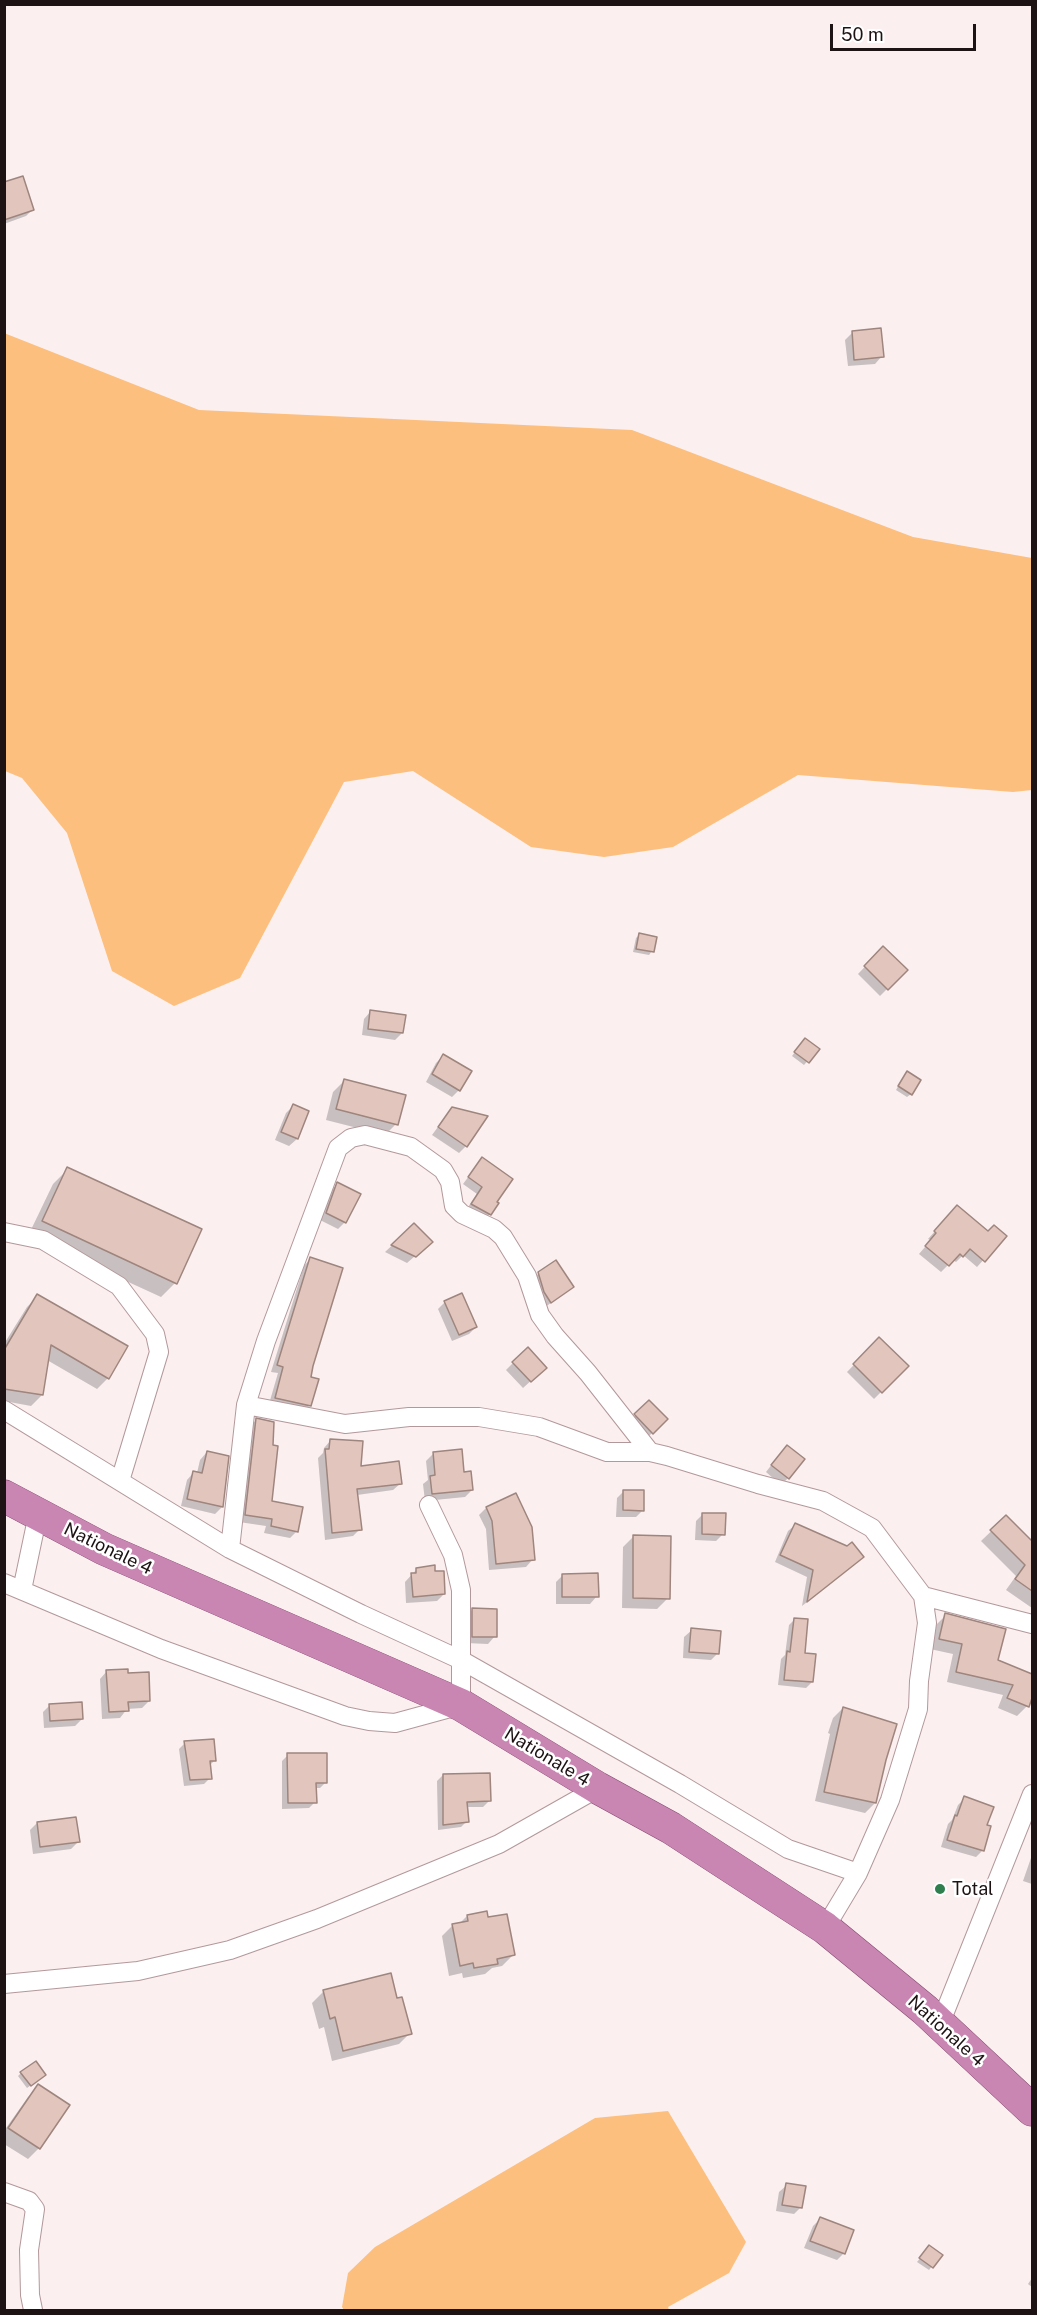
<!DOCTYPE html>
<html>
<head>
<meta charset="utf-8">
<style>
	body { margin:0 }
	#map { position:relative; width:1037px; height:2315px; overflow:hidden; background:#fbeff0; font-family:"Public Sans",sans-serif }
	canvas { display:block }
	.frame { position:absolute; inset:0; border:6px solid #1d1314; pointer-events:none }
	.scale { position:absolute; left:830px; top:24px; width:146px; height:27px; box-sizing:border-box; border:3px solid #1d1314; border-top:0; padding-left:8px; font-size:18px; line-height:21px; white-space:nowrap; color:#1d1314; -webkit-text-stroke:4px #fff; paint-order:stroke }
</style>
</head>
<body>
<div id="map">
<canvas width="1037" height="2315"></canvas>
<div class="frame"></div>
<div class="scale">50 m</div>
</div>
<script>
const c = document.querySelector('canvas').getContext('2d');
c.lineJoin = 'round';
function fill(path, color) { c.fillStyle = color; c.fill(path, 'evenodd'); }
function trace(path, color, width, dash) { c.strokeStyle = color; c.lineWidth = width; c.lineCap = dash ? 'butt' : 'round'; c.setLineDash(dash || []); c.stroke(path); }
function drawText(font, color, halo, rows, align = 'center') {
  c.font = font + ' "Public Sans",sans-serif'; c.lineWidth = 5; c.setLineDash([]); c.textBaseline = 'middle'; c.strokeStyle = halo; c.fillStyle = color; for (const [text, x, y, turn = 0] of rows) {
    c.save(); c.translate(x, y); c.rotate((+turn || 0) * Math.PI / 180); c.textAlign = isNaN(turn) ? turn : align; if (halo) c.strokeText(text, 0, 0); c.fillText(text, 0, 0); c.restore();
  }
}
fill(new Path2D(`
	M4,333L199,410L632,430L913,537L1032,558V790L1013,792L798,775L673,847L604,857L531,847L413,771L344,782L240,978L174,1006L112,971L67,833L22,778L5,771Z
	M668,2111L746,2242L729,2273L668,2307L669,2310H344L342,2307L348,2273L375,2247L595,2118Z`), '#fcbf7d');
fill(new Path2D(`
	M4,184L33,209L26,216L4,224Z
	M852,333L882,356L875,364L848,366L845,340Z
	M639,935L652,951L649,955L633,952L636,938Z
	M883,948L906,970L880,996L858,974Z
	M371,1011L402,1033L395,1040L362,1035L364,1019Z
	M802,1043L818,1049L804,1065L792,1056Z
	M443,1056L459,1090L452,1097L426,1082L436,1063Z
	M904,1076L911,1094L907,1097L896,1090Z
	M344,1081L396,1124L385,1135L326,1120L333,1092Z
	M293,1106L307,1112L297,1139L289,1146L275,1140L286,1113Z
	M452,1108L466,1146L459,1153L432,1135Z
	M482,1159L495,1202L490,1214L484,1220L466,1210L477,1194L463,1184Z
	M68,1169L175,1283L161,1297L28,1236L53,1184Z
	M338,1184L345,1222L338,1229L320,1220L330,1191Z
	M951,1213L988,1233L1005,1236L977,1267L963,1255L956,1262L953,1260L941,1272L919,1254L931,1240L928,1239Z
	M414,1225L423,1249L407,1263L385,1252Z
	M310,1259V1405L303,1412L269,1404L278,1373L271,1372L304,1266Z
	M539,1273L572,1287L544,1308L531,1281Z
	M38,1296L108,1378L97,1389L47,1360L42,1395L31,1406L4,1401V1344L27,1307Z
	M445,1302L476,1327L469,1334L452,1341L438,1309Z
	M879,1339L907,1366L874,1399L847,1372Z
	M527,1349L545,1368L523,1388L506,1370Z
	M649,1402L666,1419L645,1440L629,1422Z
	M256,1420L271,1502L297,1531L290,1538L264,1533L266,1526L239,1522L249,1427Z
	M331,1440L360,1468L401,1483L393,1490L357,1495L360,1529L353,1536L325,1540L318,1458L323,1453L324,1448Z
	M207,1452L227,1457L222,1507L215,1514L181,1506L187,1480L194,1472L197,1473L200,1460Z
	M434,1453L472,1490L465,1497L425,1501L423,1484L428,1480L426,1461Z
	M780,1454L788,1478L781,1485L766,1472Z
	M624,1491L643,1510L636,1517H616L617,1498Z
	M515,1495L533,1559L526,1567L489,1570L486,1529L479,1515L486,1508Z
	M703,1514L723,1534L716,1541L695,1540L696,1521Z
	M1006,1517L1032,1543V1608L1006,1590L1016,1576L981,1541Z
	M795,1525L855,1564L802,1606L807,1577L775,1562L788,1531Z
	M634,1536L668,1598L657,1609L622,1608L623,1547Z
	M417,1569L434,1573L444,1594L437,1601L406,1603L405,1582Z
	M563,1575L597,1596L590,1604H556V1582Z
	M473,1609L495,1636L488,1644L466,1643V1617Z
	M946,1615L996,1661L1032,1676V1694L1027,1706L1017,1716L998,1708L1003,1695L947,1682L953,1654L930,1649L936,1625Z
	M795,1619L812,1682L806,1688L778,1685L781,1659L785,1655L789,1625Z
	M692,1630L718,1653L711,1660L683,1658L684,1637Z
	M107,1671L149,1701L142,1708L127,1709L120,1718L102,1719L100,1679Z
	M50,1705L82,1719L75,1726L44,1728L43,1712Z
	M843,1708L885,1759L875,1803L865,1813L815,1801L830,1734L828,1733L833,1718Z
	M185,1743L215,1760L209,1766L210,1778L204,1784L184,1786L179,1749Z
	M288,1755L326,1782L320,1788H315V1802L309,1808L282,1809V1761Z
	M443,1775L489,1801L483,1807H466L467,1821L461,1827L438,1830L437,1781Z
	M965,1798L985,1826L983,1850L976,1857L941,1847L948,1824L952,1820L958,1805Z
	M37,1823L78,1842L71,1849L33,1854L30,1830Z
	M1032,1855V1884L1023,1881Z
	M467,1916L487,1918L513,1955L502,1966L492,1968L485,1974L463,1978L462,1973L449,1976L442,1936L453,1925L459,1924Z
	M323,1992L396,2000L410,2033L399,2044L332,2061L324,2027L319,2029L312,2003Z
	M21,2073L41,2078L27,2088L18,2076Z
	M39,2086L68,2105L39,2148L28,2159L4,2144V2131L28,2097Z
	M787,2185L801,2207L794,2214L776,2211L779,2192Z
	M820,2219L844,2253L837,2260L804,2248L813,2226Z
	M927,2250L941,2255L929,2270L917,2262Z
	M1032,2278V2287L1028,2284Z`), '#0003');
const building = new Path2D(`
	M23,176L34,210L4,220V182Z
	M881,328L884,357L854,360L852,331Z
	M639,933L657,937L654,952L636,949Z
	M883,946L908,970L888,990L864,966Z
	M370,1010L406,1015L403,1033L368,1029Z
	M805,1038L820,1049L809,1063L794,1052Z
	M443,1054L472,1071L460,1091L432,1074Z
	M907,1071L921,1080L912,1095L898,1086Z
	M344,1079L406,1095L398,1125L336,1109Z
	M293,1104L309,1111L298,1139L281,1132Z
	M452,1107L488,1116L467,1147L438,1127Z
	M482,1157L513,1179L497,1202L499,1203L491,1215L471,1204L482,1187L468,1177Z
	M67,1167L202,1229L177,1284L42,1221Z
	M337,1182L361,1194L346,1223L326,1213Z
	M957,1205L988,1231L994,1225L1007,1236L985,1262L970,1249L963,1257L960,1254L949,1266L925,1246L936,1233L934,1231Z
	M414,1223L433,1242L416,1257L391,1245Z
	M310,1257L343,1268L313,1366L311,1377L319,1379L311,1406L275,1398L283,1367L277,1365Z
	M556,1260L574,1287L551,1303L544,1292L538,1272Z
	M462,1293L477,1327L459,1335L444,1301Z
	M37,1294L128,1346L109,1379L51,1345L43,1395L4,1389V1350Z
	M879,1337L909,1366L882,1393L853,1364Z
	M528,1347L547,1368L531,1382L512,1362Z
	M649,1400L668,1419L653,1434L634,1414Z
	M256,1418L274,1422L273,1445L278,1446L272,1501L303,1507L298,1532L271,1526L272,1519L245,1515Z
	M330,1439L363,1441L361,1466L399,1461L402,1484L357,1489L362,1530L332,1533L325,1449H329Z
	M787,1445L805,1459L789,1479L771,1465Z
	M462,1449L464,1472L471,1471L473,1490L432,1494L430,1476L435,1475L433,1452Z
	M207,1451L229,1456L223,1507L187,1499L193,1471L202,1473Z
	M623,1490H644V1511L623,1510Z
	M516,1493L532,1527L535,1560L496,1564L492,1521L486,1507Z
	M702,1513H726L725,1535L702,1534Z
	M1006,1515L1032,1541V1591L1015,1579L1025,1565L990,1530Z
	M795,1523L847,1546L852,1542L864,1557L807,1602L813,1570L780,1555Z
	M633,1535L671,1536L670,1599L633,1598Z
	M435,1565V1571H444L445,1594L413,1597L411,1573H416V1568Z
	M598,1573L599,1597H562V1574Z
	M472,1608L497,1609V1637H472Z
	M945,1613L1006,1629L998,1660L1032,1674V1698L1029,1707L1007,1698L1013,1685L956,1672L962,1644L939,1639Z
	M794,1618L808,1619L805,1653L816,1654L813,1682L784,1680L787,1651L790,1652Z
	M691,1628L721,1631L719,1654L689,1652Z
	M128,1669V1673L149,1672L150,1701L128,1702L129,1711L109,1712L106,1670Z
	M82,1702L83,1719L50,1721L49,1704Z
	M843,1707L897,1724L886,1760L876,1803L824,1792Z
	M214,1739L216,1761H210L212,1779L190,1780L184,1741Z
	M287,1753H327V1783H316L317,1803H288Z
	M490,1773L491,1801L467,1802L469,1822L443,1825V1774Z
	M964,1796L994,1807L987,1825L991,1826L984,1851L947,1840L955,1815L957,1816Z
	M76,1817L80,1842L40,1847L37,1822Z
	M487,1911L488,1917L507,1914L515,1955L497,1959L498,1964L474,1968L473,1963L460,1966L452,1924L468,1921L467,1915Z
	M391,1973L397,1998L402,1997L412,2034L343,2051L335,2017L330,2019L323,1990Z
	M36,2061L46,2075L31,2086L20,2072Z
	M38,2084L70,2105L40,2149L8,2128Z
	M786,2183L806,2186L802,2208L782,2205Z
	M820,2217L854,2230L845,2254L810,2241Z
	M929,2245L943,2255L933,2268L919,2258Z`);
fill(building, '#e2c6be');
trace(building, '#9e857d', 1.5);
const minor = new Path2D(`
	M4,1232L43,1240L119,1286L155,1334L159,1352L120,1481
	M246,1405L345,1424L409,1417H479L539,1427L607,1452H650L667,1456L758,1484L823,1501L872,1528L923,1596L927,1623L919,1681L918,1709L890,1800L858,1873L825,1928
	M4,1410L230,1549L361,1614L461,1660L680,1784L788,1849L858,1873
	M230,1549L246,1405L266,1341L338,1148L351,1138L365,1135L411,1147L443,1170L450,1182L454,1206L462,1214L494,1229L503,1237L527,1276L540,1315L555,1336L588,1373L650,1452
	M4,1583L161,1649L345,1716L369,1721L395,1723L461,1705V1590L453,1555L429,1505
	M22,1590L38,1514
	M923,1596L1032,1624
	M4,1984L138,1971L230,1950L317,1919L499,1844L598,1788
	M940,2024L1032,1794
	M4,2192L29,2201L35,2209L29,2250L30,2295L33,2310`);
const trunk = new Path2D(`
	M4,1496L104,1549L461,1705L598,1788L671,1828L825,1928L925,2010L1032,2110`);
trace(minor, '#b3989b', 20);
trace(trunk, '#844a6f', 33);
trace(minor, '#fff', 18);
trace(trunk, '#ca86b3', 32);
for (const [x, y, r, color] of [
	[940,1889,6,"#2e7e4e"]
]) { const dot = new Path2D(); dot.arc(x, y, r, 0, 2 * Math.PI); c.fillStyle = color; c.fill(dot); trace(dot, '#fff', 2); }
drawText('18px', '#1d1314', '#fff', [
	["Nationale 4",108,1549,26],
	["Nationale 4",547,1757,31],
	["Nationale 4",946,2031,42]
]);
drawText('18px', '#1d1314', '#fff', [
	["Total",952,1889]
], 'left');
</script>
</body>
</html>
